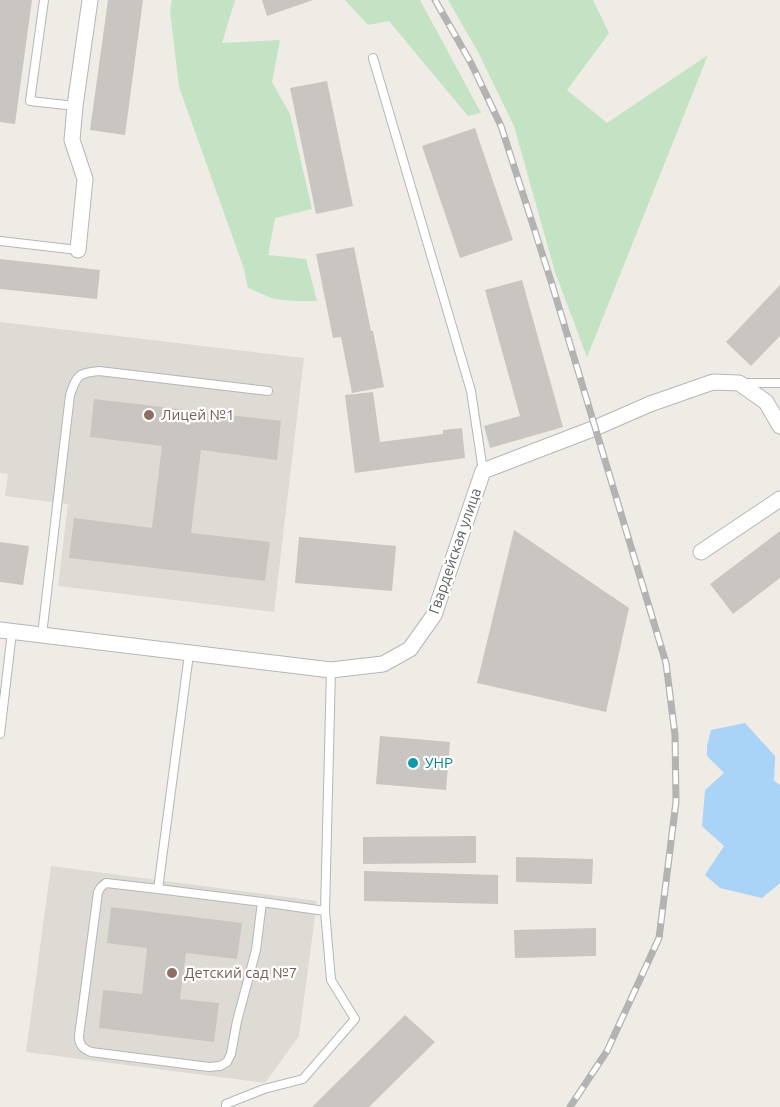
<!DOCTYPE html>
<html>
<head>
<meta charset="utf-8">
<style>
	body { margin:0 }
	canvas { display:block; background:#eeece4 }
</style>
</head>
<body>
<canvas width="780" height="1107"></canvas>
<script>
const c = document.querySelector('canvas').getContext('2d');
c.lineJoin = 'round';
function fill(path, color) { c.fillStyle = color; c.fill(path, 'evenodd'); }
function trace(path, color, width, dash) { c.strokeStyle = color; c.lineWidth = width; c.lineCap = dash ? 'butt' : 'round'; c.setLineDash(dash || []); c.stroke(path); }
function drawText(font, color, halo, rows, align = 'center') {
  c.font = font + ' Ubuntu,sans-serif'; c.lineWidth = 4.5; c.setLineDash([]); c.textBaseline = 'middle'; c.strokeStyle = halo; c.fillStyle = color; for (const [text, x, y, turn = 0] of rows) {
    c.save(); c.translate(x, y); c.rotate((+turn || 0) * Math.PI / 180); c.textAlign = isNaN(turn) ? turn : align; if (halo) c.strokeText(text, 0, 0); c.fillText(text, 0, 0); c.restore();
  }
}
fill(new Path2D(`
	M0,322L304,358L274,612L58,586L68,504L5,496L8,474L0,473Z
	M51,866L317,901L299,1036L265,1083L26,1052Z`), '#dddbd3');
fill(new Path2D(`
	M172,0H235L222,43L280,40L272,82L290,114L312,209L275,218L268,255L306,259L317,301H295L274,299L248,288L244,269L179,87L170,11Z
	M345,0H420L481,113L468,116L389,21L368,25Z
	M448,0H593L609,33L567,90L607,123L708,55L587,357L555,272L514,126L477,50Z`), '#c3e3c4');
fill(new Path2D(`
	M745,723L775,756L774,781L780,785V883L762,898L720,888L705,875L724,846L702,826L705,790L724,773L707,756V746L711,730Z`), '#aad3f8');
fill(new Path2D(`
	M0,0H32L15,124L0,122Z
	M108,0H143L125,135L90,130Z
	M262,0H313L267,16Z
	M327,81L353,206L316,214L290,88Z
	M475,128L513,240L460,258L422,146Z
	M354,247L371,331H373L384,387L352,393L341,337L333,338L316,254Z
	M0,259L100,270L97,299L0,289Z
	M522,280L563,427L490,448L484,426L520,416L485,290Z
	M780,285V336L751,366L726,342Z
	M373,392L380,442L443,434V430L462,428L465,458L355,473L345,395Z
	M94,399L281,421L277,460L201,450L191,533L270,542L265,581L69,558L74,518L152,528L162,446L90,437Z
	M514,530L629,608L606,712L477,683Z
	M780,531V578L733,614L710,584Z
	M299,537L396,546L392,591L295,583Z
	M0,542L29,546L23,585L0,582Z
	M380,736L450,742L446,790L376,784Z
	M476,836V863L363,864V837Z
	M516,857L593,859L592,884L516,882Z
	M364,871L498,875V904L364,901Z
	M111,907L242,923L237,959L186,953L180,999L219,1003L214,1042L99,1028L103,990L142,994L147,948L107,943Z
	M596,928V956L515,958L514,930Z
	M405,1015L435,1042L369,1107H312Z`), '#c9c6c2');
const lane = new Path2D(`
	M44,0L30,101L75,106
	M373,58L471,391L483,471
	M0,241L78,250
	M743,383H780
	M42,635L70,395C77,375 78,373 99,371L268,391
	M0,734L12,632
	M158,889L262,902L256,950L237,1021L231,1054L227,1062L220,1066L209,1067L91,1052C82,1048 79,1045 79,1036L98,892L101,887L106,883L158,889L189,654
	M262,902L325,911
	M226,1107V1104L264,1089L303,1079L355,1019L331,980L325,911L331,670`);
const street = new Path2D(`
	M78,250L85,179L72,140L75,106L90,0
	M701,552L780,499
	M0,630L331,670L383,664L410,649L434,615L483,471L595,428L650,404L713,382L739,383L766,402L780,426`);
trace(lane, '#b5b6ba', 10);
trace(street, '#b5b6ba', 17);
trace(lane, '#fff', 8);
trace(street, '#fff', 15);
const rail = new Path2D(`
	M435,0L471,63L501,126L551,281L666,663L675,735L676,802L659,938L607,1051L570,1107`);
trace(rail, '#b3b3b4', 7);
trace(rail, '#fff', 4.5, [14]);
for (const [x, y, r, color] of [
	[149,415,6,"#8d6e63"],
	[413,763,6,"#0f9aa8"],
	[172,973,6,"#8d6e63"]
]) { const dot = new Path2D(); dot.arc(x, y, r, 0, 2 * Math.PI); c.fillStyle = color; c.fill(dot); trace(dot, '#fff', 2); }
drawText('15px', '#785e54', '#fff', [
	["Лицей №1",161,415],
	["Детский сад №7",184,973]
], 'left');
drawText('15px', '#5c5f64', '#fff', [
	["Гвардейская улица",455,551,-71]
]);
drawText('15px', '#0d838f', '#fff', [
	["УНР",425,763]
], 'left');
</script>
</body>
</html>
